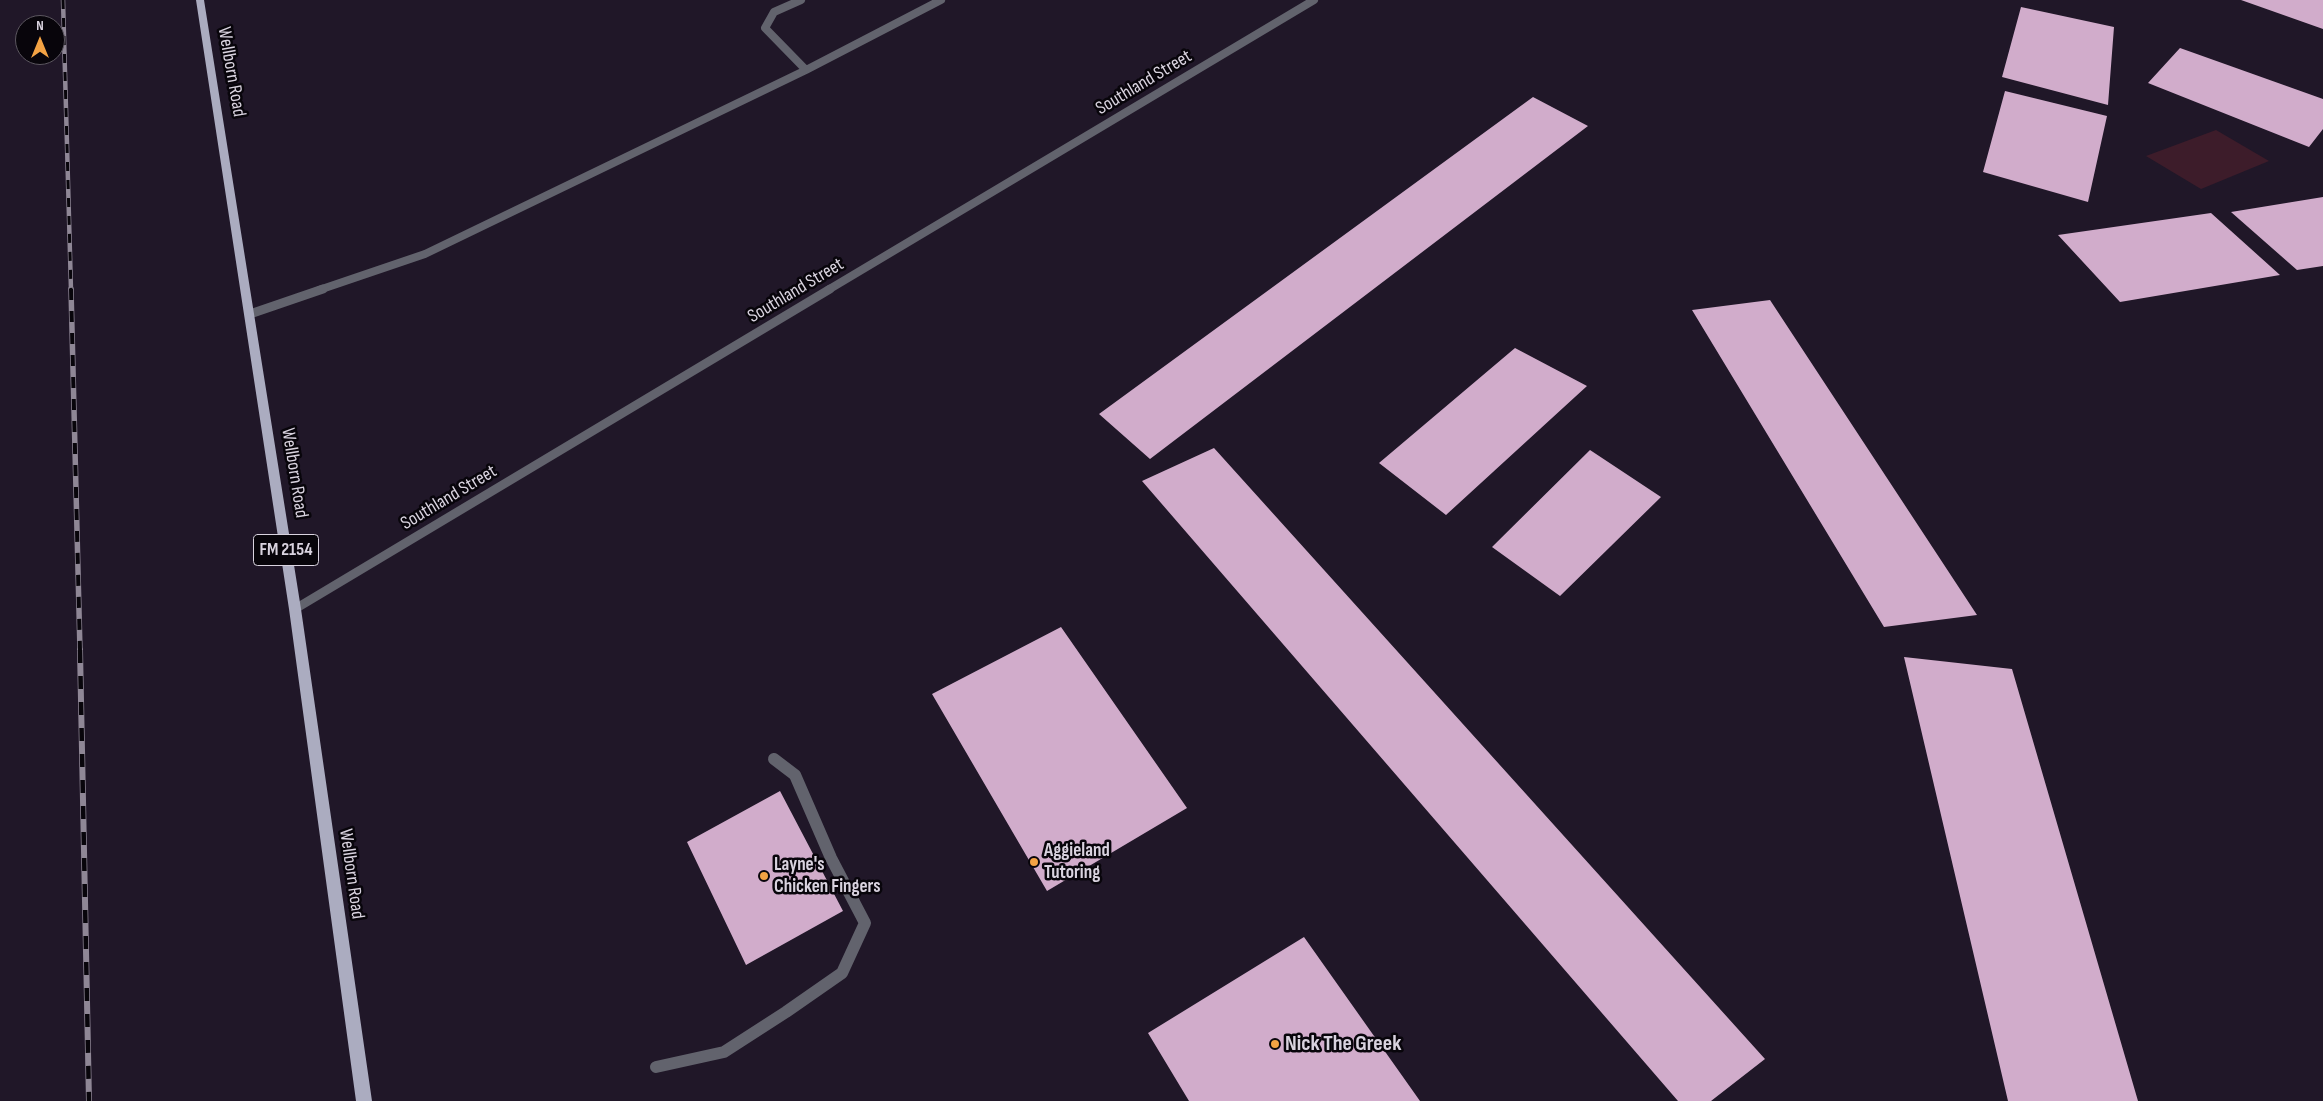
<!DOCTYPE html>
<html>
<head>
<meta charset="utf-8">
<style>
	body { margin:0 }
	#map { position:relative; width:2323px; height:1101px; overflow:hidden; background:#201728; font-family:"Sofia Sans Condensed",sans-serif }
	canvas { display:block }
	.north { position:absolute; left:15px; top:15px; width:50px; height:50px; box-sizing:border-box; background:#08050b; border:1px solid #5c5760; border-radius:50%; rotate:0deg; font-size:14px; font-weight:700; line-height:20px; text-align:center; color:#d9d3df }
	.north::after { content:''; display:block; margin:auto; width:18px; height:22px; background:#f4a344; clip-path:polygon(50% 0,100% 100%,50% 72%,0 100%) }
</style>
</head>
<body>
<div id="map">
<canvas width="2323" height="1101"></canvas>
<div class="north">N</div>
</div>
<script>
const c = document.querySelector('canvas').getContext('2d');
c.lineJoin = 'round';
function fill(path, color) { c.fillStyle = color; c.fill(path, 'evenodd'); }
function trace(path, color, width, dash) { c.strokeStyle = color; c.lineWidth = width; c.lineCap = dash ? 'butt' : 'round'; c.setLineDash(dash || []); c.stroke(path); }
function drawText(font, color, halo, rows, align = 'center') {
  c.font = font + ' "Sofia Sans Condensed",sans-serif'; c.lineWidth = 5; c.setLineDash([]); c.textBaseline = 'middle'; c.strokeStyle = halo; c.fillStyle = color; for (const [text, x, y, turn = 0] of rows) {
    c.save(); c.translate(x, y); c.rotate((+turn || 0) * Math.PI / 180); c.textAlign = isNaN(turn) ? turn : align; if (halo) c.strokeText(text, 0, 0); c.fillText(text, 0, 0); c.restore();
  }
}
fill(new Path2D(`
	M2216,130L2269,161L2201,189L2146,156Z`), '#3d1c2a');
fill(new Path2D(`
	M2241,0H2323V29Z
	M2021,7L2114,27L2108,105L2002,77Z
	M2180,48L2323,99V129L2309,147L2148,83Z
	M2005,91L2107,116L2088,202L1983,172Z
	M1533,97L1588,126L1150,459L1099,414Z
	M2323,197V266L2297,270L2231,212Z
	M2211,213L2280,275L2120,302L2058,235Z
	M1770,300L1977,615L1884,627L1692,310Z
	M1515,348L1587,386L1446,515L1379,463Z
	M1214,448L1765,1059L1711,1101H1678L1142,481Z
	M1590,450L1661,497L1560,596L1492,547Z
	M1061,627L1187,808L1047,891L932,694Z
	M1904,657L2012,669L2138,1101H2008Z
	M780,791L843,911L746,965L687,842Z
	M1304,937L1420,1101H1189L1148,1033Z`), '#d1accb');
trace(new Path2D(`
	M801,0L774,12L765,28L806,70
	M319,290L425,254L806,70L941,0`), '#62636d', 8);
trace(new Path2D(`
	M250,314L323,289`), '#62636d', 9);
trace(new Path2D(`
	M656,1067L724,1052L786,1012L842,973L865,923L831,858L795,775L774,759`), '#62636d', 12);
trace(new Path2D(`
	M828,290L1314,0`), '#62636d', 8);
trace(new Path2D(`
	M295,609L830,289`), '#62636d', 9);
fill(new Path2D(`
	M196,0H204L301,609L372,1101H356L289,609Z`), '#abacc0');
const railFar2 = new Path2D(`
	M63,0L71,290`);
const railFar1 = new Path2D(`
	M71,289L80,651`);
const rail = new Path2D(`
	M80,650L89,1101`);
trace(railFar2, '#8f8796', 4.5);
trace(railFar1, '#8f8796', 5.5);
trace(rail, '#8f8796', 6);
trace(railFar2, '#08050b', 3, [9]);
trace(railFar1, '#08050b', 4, [11]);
trace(rail, '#08050b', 4.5, [13]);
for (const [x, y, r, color] of [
	[1034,862,5,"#f4a344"],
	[764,876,5,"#f4a344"],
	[1275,1044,5,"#f4a344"]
]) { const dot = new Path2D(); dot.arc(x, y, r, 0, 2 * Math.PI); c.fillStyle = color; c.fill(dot); trace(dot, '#08050b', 2); }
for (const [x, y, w] of [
	[286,550,65]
]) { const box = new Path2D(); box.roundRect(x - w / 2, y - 15.5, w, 31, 4); c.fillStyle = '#08050b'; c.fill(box); trace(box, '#d9d3df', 1); }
drawText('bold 18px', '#d9d3df', null, [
	["FM 2154",286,550]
]);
drawText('19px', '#d9d3df', '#08050b', [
	["Wellborn Road",231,72,80],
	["Southland Street",1144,83,-31],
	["Southland Street",796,291,-31],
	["Wellborn Road",294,473,81],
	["Southland Street",449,498,-31],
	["Wellborn Road",351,874,82]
]);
drawText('bold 19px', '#d9d3df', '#08050b', [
	["Aggieland",1044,851],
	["Tutoring",1044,873],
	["Layne's",774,865],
	["Chicken Fingers",774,887]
], 'left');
drawText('bold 22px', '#d9d3df', '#08050b', [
	["Nick The Greek",1285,1044]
], 'left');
</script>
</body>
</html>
